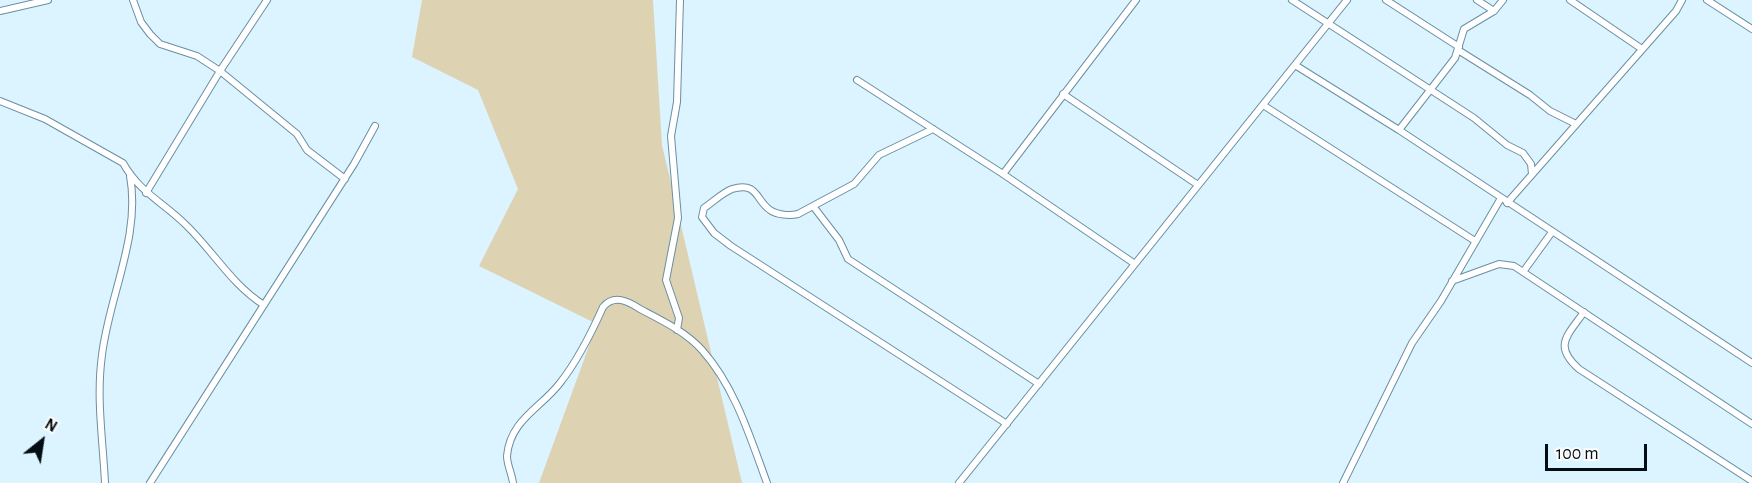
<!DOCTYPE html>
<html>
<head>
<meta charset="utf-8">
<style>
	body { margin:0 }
	#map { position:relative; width:1752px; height:483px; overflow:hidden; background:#dcf4ff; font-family:"Alegreya Sans",sans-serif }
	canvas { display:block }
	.north { position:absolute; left:12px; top:411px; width:60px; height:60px; -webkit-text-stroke:4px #fcfcfc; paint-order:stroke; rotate:30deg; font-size:16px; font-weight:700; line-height:24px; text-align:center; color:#020e14 }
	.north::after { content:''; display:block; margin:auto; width:21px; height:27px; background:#020e14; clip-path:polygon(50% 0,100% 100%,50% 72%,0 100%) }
	.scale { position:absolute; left:1545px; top:444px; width:102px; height:27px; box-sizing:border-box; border:3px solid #020e14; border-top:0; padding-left:8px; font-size:18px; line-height:21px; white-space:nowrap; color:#020e14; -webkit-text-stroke:4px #fcfcfc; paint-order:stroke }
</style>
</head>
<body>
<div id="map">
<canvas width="1752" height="483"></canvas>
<div class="north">N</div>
<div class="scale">100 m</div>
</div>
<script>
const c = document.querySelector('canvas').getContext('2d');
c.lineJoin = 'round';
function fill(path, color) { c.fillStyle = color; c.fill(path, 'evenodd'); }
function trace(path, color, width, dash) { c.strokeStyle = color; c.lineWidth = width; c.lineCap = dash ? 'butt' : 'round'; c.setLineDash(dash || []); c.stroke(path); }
fill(new Path2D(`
	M422,0H653L662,145L742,483H539L597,324L479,266L518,189L478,90L412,57Z`), '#ddd3b3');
const street = new Path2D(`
	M133,0L141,22L150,34L160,44L197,56L220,71L297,134L307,150L345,179
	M1292,0L1474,118L1507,145L1523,153L1531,164L1532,174
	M1386,0L1459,47
	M1477,0L1494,11
	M1570,0L1642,49
	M1707,0L1752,29
	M0,11L48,0
	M1458,50L1530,95L1550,111L1576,124
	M1295,65L1399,130L1752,363
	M857,80L1003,174L1135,264
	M1063,94L1198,185
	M0,101L45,119L123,163C140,193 163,202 186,225C213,251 232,285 264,305
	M1263,105L1475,241
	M933,129L879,155L854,184L798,214C790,216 777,215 770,210C756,201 758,181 732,189C722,193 713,202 704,208L702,217L714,233L731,246L1007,424
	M1399,130L1455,58L1464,29L1494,11L1503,0
	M1003,174L1136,0
	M146,193L220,71L267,0
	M1507,203L1676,11L1682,0
	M813,206L839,240L848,259L1039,384
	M1523,272L1552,232
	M1452,281L1499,264L1514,266L1752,424
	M1584,312C1567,336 1553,346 1579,369L1752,481
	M677,330L679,318L666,280L678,218L671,136L677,102L680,0
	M105,483C103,441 96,398 102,355C109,296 141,236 130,176
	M150,483L354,164L375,126
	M513,483C512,474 507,465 507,456C510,420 541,408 560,383C578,360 591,334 603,307C614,294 628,301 640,309C661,320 686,332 702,350C735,387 750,437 767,483
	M959,483L1347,0
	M1343,483L1412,343L1441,301L1501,198`);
trace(street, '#6a8fa1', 8);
trace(street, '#fff', 6);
</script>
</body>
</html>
